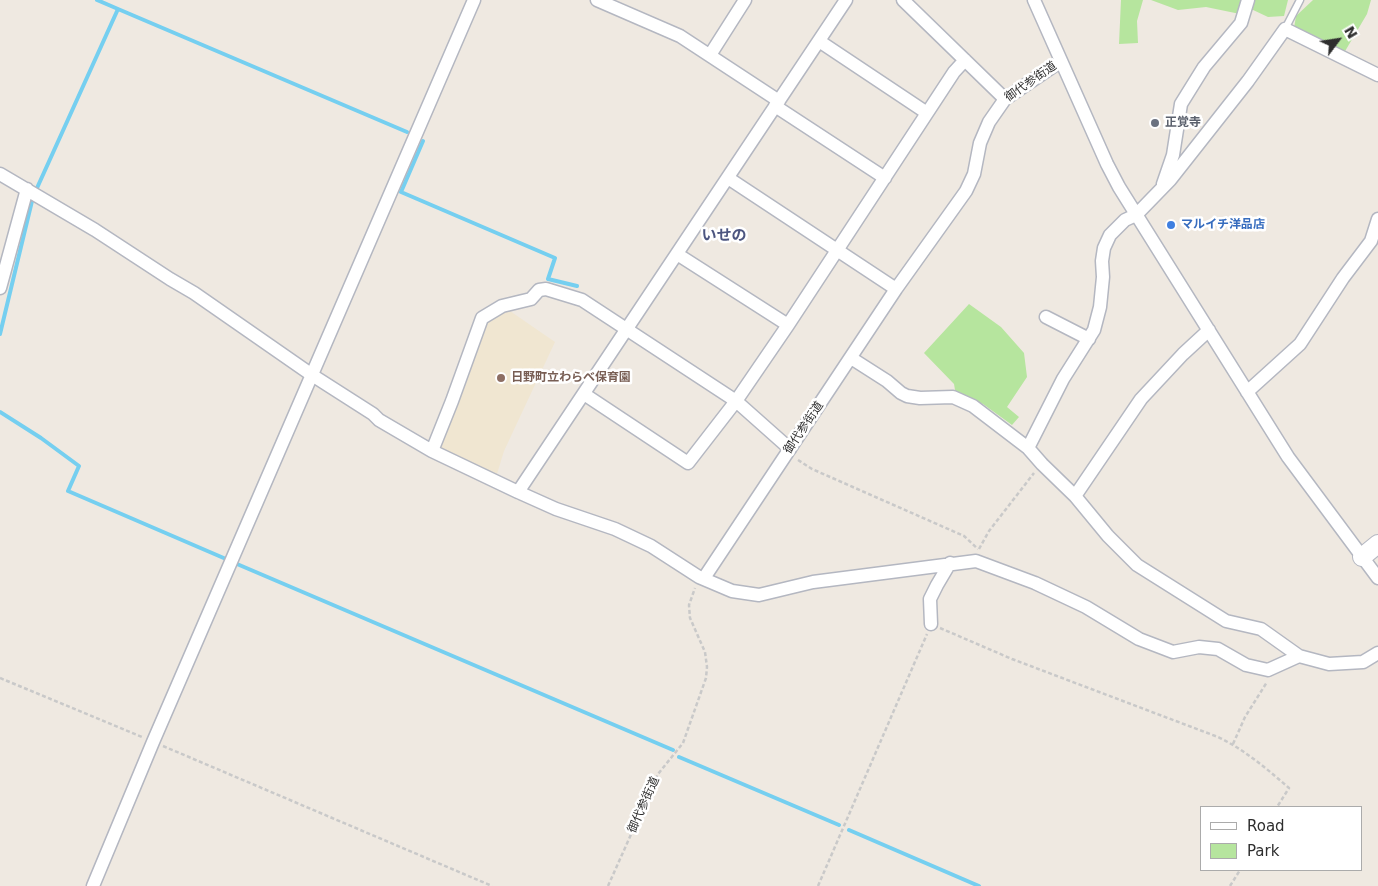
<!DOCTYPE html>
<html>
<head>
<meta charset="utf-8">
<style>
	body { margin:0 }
	#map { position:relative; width:1378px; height:886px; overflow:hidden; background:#efe9e1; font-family:"DejaVu Sans",sans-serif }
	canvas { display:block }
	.legend { position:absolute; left:1200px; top:806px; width:162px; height:65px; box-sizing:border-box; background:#fff; border:1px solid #ababab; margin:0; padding:6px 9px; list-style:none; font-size:15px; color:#2e2e2e }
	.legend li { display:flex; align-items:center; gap:10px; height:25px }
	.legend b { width:25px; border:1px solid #ababab }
	.north { position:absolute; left:1313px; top:15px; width:50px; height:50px; -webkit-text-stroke:4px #fff; paint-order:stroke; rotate:59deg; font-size:14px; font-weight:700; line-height:20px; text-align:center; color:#2e2e2e }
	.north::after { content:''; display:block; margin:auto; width:18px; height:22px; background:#2e2e2e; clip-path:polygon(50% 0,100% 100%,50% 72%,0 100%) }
</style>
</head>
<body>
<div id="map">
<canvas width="1378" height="886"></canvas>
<ul class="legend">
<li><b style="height:6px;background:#fff"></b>Road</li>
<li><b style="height:14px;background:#b6e59e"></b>Park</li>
</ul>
<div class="north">N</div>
</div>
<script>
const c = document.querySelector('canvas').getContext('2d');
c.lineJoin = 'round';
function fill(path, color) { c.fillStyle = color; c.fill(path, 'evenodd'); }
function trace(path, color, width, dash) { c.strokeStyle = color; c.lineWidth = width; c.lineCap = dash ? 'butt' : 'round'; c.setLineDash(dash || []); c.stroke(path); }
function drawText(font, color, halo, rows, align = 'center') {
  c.font = font + ' "DejaVu Sans","Noto Sans JP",sans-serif'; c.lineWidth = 5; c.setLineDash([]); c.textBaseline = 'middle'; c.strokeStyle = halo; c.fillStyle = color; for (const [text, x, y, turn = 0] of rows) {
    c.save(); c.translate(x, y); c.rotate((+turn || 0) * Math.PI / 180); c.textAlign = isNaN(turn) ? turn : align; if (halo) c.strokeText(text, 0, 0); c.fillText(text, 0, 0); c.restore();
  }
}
fill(new Path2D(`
	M510,311L555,342L504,451L497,474L439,451L438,444L485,324L499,313Z`), '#f0e6d1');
fill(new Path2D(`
	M1121,0H1143L1137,21L1138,43L1119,44Z
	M1151,0H1243L1240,14L1206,7L1178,10Z
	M1253,0H1288L1284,16L1268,17L1251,9Z
	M1313,0H1371L1367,14L1341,58L1294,28L1296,16Z
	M969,304L1001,327L1024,353L1027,377L1007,407L1019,417L1012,425L983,404L956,396L954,384L924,353Z`), '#b6e59e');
trace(new Path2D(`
	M118,9L407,132
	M423,141L401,192L555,258L548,279L577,286
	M37,188L118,9L97,0
	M0,334L32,201
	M0,412L41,438L79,466L68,491L226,559
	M237,564L673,750
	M679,757L839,825
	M849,830L979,886`), '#75cff0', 4);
const lane = new Path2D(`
	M1285,29L1300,0`);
const street = new Path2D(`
	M597,0L680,36L779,101
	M903,0L1005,99
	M1034,0L1107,164L1119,187L1288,457L1378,578
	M819,41L927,113
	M710,55L745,0
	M775,106L885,178
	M0,174L95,230L170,279L194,293L312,375L373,414L379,420L432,451L518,492L556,509L615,529L651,546L699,577L732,591L759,595L813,582L976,561L1035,583L1086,607L1139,639L1173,652L1199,647L1218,649L1246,665L1268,670L1299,656
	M728,178L896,289
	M1163,184L1173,155L1181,104L1204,67L1241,23L1248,0
	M677,254L788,325
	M0,288L27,189
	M1046,317L1089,339
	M851,358L887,381L901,393L907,396L920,398L953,397L973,406L1028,448L1042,464L1075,496L1108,536L1137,565L1226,621L1261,629L1299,656L1329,664L1363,662L1378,653
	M1247,392L1300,344L1343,278L1371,241L1378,219
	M584,394L688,463L736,401L788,325L954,72L965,60
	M1028,448L1063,379L1094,330L1100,307L1103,277L1102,261L1104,248L1110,235L1125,220L1136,215L1170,180L1248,81L1285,29L1378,75
	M432,451L452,401L482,318L502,306L531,299L539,290L546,289L582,300L736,401L790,449
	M518,492L846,0
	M1075,496L1141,399L1183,354L1209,330
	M704,578L896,289L966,191L974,174L980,143L989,122L1005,99L1061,61
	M931,624L930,599L937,585L950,563
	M93,886L153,742L474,0`);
const secondary = new Path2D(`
	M1362,557L1378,544`);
trace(lane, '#b4b7c1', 9);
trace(street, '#b4b7c1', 15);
trace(secondary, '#b4b7c1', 20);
trace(new Path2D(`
	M798,460L812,469L964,536L978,549
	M979,549L989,531L1034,473
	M940,628L1012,659L1218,737C1245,750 1267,769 1289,788L1277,807
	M0,678L142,737
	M1233,744L1245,717L1267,682
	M163,746L492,886
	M608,886L658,774L683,743L706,678L707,667L705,652L690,618L689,605L695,588
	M818,886L927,634
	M1230,886L1240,870`), '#c9c9c9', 2.5, [4, 2.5]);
trace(lane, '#fff', 6);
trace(street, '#fff', 12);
trace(secondary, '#fff', 18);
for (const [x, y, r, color] of [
	[1155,123,5,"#6b7280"],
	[1171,225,5,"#3f7fe0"],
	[501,378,5,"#8d6e63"]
]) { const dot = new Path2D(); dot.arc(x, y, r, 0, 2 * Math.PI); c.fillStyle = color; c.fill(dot); trace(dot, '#fff', 2); }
drawText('12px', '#2e2e2e', '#fff', [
	["御代参街道",1031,82,-35],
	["御代参街道",804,428,-56],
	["御代参街道",644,805,-66]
]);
drawText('bold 12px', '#5b616d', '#fff', [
	["正覚寺",1165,123]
], 'left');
drawText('bold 12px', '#366cbe', '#fff', [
	["マルイチ洋品店",1181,225]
], 'left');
drawText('bold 12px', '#785e54', '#fff', [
	["日野町立わらべ保育園",511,378]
], 'left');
drawText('bold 15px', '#4d5680', '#fff', [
	["いせの",724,236]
]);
</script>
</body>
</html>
